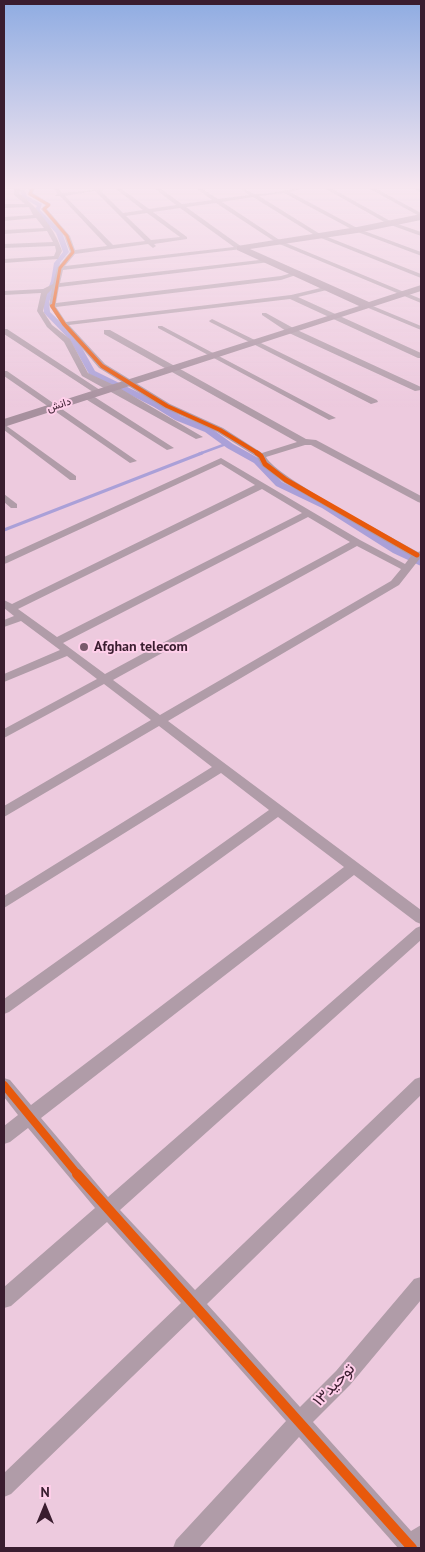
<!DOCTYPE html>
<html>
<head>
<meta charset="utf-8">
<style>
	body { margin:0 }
	#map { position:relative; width:425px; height:1552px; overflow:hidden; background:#edcade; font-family:"PT Sans",sans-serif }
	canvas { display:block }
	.frame { position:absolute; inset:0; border:5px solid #3a1d2f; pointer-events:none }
	.north { position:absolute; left:20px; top:1482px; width:50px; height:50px; -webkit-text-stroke:4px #ffcfea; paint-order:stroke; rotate:0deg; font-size:14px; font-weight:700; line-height:20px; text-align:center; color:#3a1d2f }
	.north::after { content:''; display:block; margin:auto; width:18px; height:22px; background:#3a1d2f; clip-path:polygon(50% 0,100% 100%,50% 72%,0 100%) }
</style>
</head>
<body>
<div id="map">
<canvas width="425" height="1552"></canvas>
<div class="frame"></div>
<div class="north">N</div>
</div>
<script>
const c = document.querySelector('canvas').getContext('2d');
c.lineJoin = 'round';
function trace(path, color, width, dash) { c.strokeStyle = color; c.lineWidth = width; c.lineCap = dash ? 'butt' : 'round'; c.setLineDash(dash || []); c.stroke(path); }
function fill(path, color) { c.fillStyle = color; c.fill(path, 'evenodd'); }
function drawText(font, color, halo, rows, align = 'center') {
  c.font = font + ' "PT Sans",Vazirmatn,sans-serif'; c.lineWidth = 4; c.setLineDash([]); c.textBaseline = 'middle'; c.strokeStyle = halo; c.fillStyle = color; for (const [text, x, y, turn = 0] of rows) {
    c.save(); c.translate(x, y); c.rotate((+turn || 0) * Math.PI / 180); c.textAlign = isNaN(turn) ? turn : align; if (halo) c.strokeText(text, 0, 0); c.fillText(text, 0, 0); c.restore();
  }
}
trace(new Path2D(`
	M199,454L226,444`), '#aaa0d8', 2.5);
trace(new Path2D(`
	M4,530L202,453`), '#aaa0d8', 3);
fill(new Path2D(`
	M26,189L25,191L27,196L42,204L40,210L62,232L69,252L60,263L57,281L49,302L50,312L76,337L95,371L160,403L181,416L211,428L233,444L260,459L282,482L328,504L399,549L421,559V566L393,553L322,508L276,486L254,463L227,448L205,432L175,420L154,407L89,374L70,340L44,313L43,302L51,281L54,263L63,252L56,233L34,210L37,206L23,198L19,190Z`), '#aaa0d8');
fill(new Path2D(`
	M14,189H20L19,193C36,206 56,230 62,251L58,259L4,263V259L54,256L56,251L55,246L4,248V244L53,242L47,231L4,234V230L44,228L36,218L4,221V217L33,215L29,207L4,208V204H25L14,195Z
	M29,189H35L33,193L51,204L47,209L70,236L75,250L107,246L60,196H55L57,193L54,189H59L62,193L104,189L101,191L123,213L143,210L116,189H122L149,209L176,205L155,189H161L182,204L212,200L197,189H203L218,199L249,195L241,189C247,189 250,193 256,194C266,195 287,189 300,189L290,192L359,229L421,252V256L419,255L355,231L284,193L259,196L320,234L421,274V278L316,236L253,197L222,202L281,241L421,299V303L277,243L216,203L186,207L242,247V249L63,270L60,283L268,259L270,260V262L59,287L56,303L281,276L299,271L302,273L281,280L56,307L66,322L291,295L329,286L332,288L331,289L298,297L421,353V358H418L290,299L69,325L105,364L170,404L223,428L262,453L297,442L104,334V330H110L306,439L316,440L421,496V503L418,502L311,445H305L266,457C276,477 392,537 418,552L421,551V557L399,585L168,721L421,910V924L416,922L354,875L41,1118L108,1197L416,928L421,926V940L120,1210L195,1290L415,1079L421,1077V1095L207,1304L300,1407L336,1371L414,1279L421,1277V1300L350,1385L313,1422L411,1531L421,1525V1548H398L299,1437L199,1548H173L176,1540L286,1421L194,1317L11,1494L4,1497V1473L181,1303L107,1222L11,1306L4,1308V1287L95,1208L28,1128L10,1142L4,1144V1126L18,1115L4,1097V1078L10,1080L31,1105L344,867L278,817L9,1012L4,1014V999L269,810L221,773L4,908V896L212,767L159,726L4,817V806L151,720L104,684L4,738V729L97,679L67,656L4,682V674L60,650L21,621L4,627V620L14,616L4,608V600L12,604L255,485L221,464L7,563L4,564V557L221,458L360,540L405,564L411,556L283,482L262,466L257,457L217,432L164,408L99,368L62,325L49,305L52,289L47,294L43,311L52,325L70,339L88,373L116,386L203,437L196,439L82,376L64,342L47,327L37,311L41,293L4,295V291L43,289L53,284L57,268L70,252L64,236L41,209L45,205L28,195ZM95,191L145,241L113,245L65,196ZM180,208L234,247L65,266L75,254L148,244L153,248L156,246L154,244L187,239V237L153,212ZM147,213L180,237L151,240L126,216ZM262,489L302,513L57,637L18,609ZM308,517L350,542L105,674L63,643ZM357,546L401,569L391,581L160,715L113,680Z
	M326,189H333L392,222L421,232V236L388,224Z
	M370,189H377L421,213V217Z
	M415,189H421V193Z
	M368,304L421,326V330L366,307L365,306Z
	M262,313H266L295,329L421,387V390L415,391L289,333L262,315Z
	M212,319L377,400L378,402L371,404L210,322L209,321Z
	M158,326H162L336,418L329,420L158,328Z
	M4,329H7L103,392L96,394L4,334Z
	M4,371H7L137,461L130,463L4,376Z
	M84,394H90L174,448L167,450L84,398Z
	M4,424L76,476V480H70L4,430Z
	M4,494L17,504V508H11L4,502Z`), '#b09ca8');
fill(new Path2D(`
	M421,214V220L357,233L250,249L369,302L421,285V291L4,427V419L359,306L237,250V246L357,227Z`), '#a7909e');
trace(new Path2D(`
	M32,189L30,194L49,205L44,209L67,236L73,252L60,268L53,307`), '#e8590c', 3);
trace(new Path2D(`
	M52,306L64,324L102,366L167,406L220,430L259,454`), '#e8590c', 4);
trace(new Path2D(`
	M257,453L261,456L265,464L286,480L417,555`), '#e8590c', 5);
trace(new Path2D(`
	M4,1085L78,1175`), '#e8590c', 8);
trace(new Path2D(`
	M77,1174L412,1548`), '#e8590c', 10);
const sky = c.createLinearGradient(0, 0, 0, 407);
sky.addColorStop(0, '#8face2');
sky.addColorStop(0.46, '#f7e7f0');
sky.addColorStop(1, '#f7e7f000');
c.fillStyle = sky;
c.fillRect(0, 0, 425, 407);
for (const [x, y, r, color] of [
	[84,647,5,"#795a6c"]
]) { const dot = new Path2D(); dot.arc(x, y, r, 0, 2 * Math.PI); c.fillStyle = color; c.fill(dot); trace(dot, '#ffcfea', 2); }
drawText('11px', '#3a1d2f', '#ffcfea', [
	["دانش",59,405,-18]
]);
drawText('bold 14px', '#3a1d2f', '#ffcfea', [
	["Afghan telecom",94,647]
], 'left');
drawText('16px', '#3a1d2f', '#ffcfea', [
	["توحید۱۳",334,1385,-46]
]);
</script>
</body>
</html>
